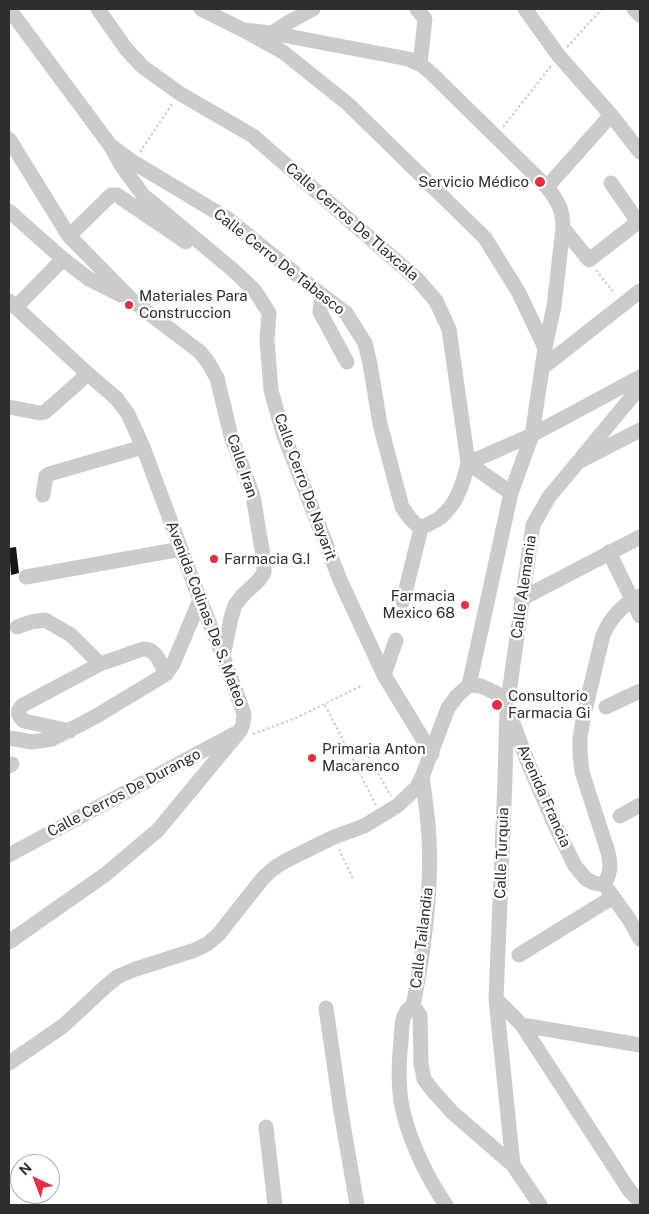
<!DOCTYPE html>
<html>
<head>
<meta charset="utf-8">
<style>
	body { margin:0 }
	#map { position:relative; width:649px; height:1214px; overflow:hidden; background:#fff; font-family:"Public Sans",sans-serif }
	canvas { display:block }
	.frame { position:absolute; inset:0; border:10px solid #2e2e2e; pointer-events:none }
	.north { position:absolute; left:10px; top:1154px; width:50px; height:50px; box-sizing:border-box; background:#fff; border:1px solid #ababab; border-radius:50%; rotate:317deg; font-size:14px; font-weight:700; line-height:20px; text-align:center; color:#2e2e2e }
	.north::after { content:''; display:block; margin:auto; width:18px; height:22px; background:#e72d41; clip-path:polygon(50% 0,100% 100%,50% 72%,0 100%) }
</style>
</head>
<body>
<div id="map">
<canvas width="649" height="1214"></canvas>
<div class="frame"></div>
<div class="north">N</div>
</div>
<script>
const c = document.querySelector('canvas').getContext('2d');
c.lineJoin = 'round';
function fill(path, color) { c.fillStyle = color; c.fill(path, 'evenodd'); }
function trace(path, color, width, dash) { c.strokeStyle = color; c.lineWidth = width; c.lineCap = dash ? 'butt' : 'round'; c.setLineDash(dash || []); c.stroke(path); }
function drawText(font, color, halo, rows, align = 'center') {
  c.font = font + ' "Public Sans",sans-serif'; c.lineWidth = 5; c.setLineDash([]); c.textBaseline = 'middle'; c.strokeStyle = halo; c.fillStyle = color; for (const [text, x, y, turn = 0] of rows) {
    c.save(); c.translate(x, y); c.rotate((+turn || 0) * Math.PI / 180); c.textAlign = isNaN(turn) ? turn : align; if (halo) c.strokeText(text, 0, 0); c.fillText(text, 0, 0); c.restore();
  }
}
fill(new Path2D(`
	M16,547L19,573L11,575L9,548Z`), '#151515');
trace(new Path2D(`
	M567,47L602,9
	M503,127L551,66
	M140,152L172,104
	M596,270L615,294
	M325,705L376,805
	M253,734L296,718L363,685
	M368,756L391,796
	M339,849L353,879`), '#cbcbcb', 2, [2.5, 2.5]);
trace(new Path2D(`
	M9,9L110,145L133,162L228,219L322,295L346,313L365,343L370,364L380,424L402,507C408,516 412,522 421,528
	M98,9L126,49L143,67L179,93L253,136L418,280L436,301L449,329L468,463L511,493
	M201,9L243,30L283,52L348,104L485,238L519,293L545,348
	M417,9L425,19L420,64
	M525,9L559,56L611,115L640,152
	M634,9L640,15
	M243,30L272,33L408,59L420,64L430,72L547,187C558,201 563,210 563,228L554,306L545,348L532,435L511,493L469,685
	M272,33L289,22L313,9
	M9,139L69,236L134,302L200,352L208,362L217,378L231,436L253,496L264,561V572L259,580L242,596L235,605L231,618L223,656
	M110,145L121,165L143,195L233,270L255,291L269,313L267,340L271,390L283,433L340,580L384,675L432,754
	M547,187L611,115
	M9,211L63,259L89,279L121,295
	M563,228L589,260L638,222L611,183
	M69,236L111,195H117L186,242
	M322,295L320,312L347,362
	M9,301L88,374L116,398L128,414L143,447L200,600L223,656L244,714L243,724L240,731L158,830L106,874L9,942
	M16,307L63,259
	M542,368L640,291
	M9,407L40,413L45,412L88,374
	M582,457L640,387
	M43,495L46,476L49,474L143,447
	M421,528C428,524 437,521 442,516C458,502 463,483 468,463L532,435L640,377
	M609,552L640,616
	M26,577L181,549
	M521,599L640,537
	M403,601L421,528
	M17,627L31,622L45,620L71,635L100,664
	M384,675L396,640
	M469,685L481,686L496,693L507,707L528,763L555,825L575,866L586,879L594,883L604,885
	M606,707L640,691
	M70,731L24,721C18,716 16,711 23,705L100,664L143,649C157,649 160,663 166,674
	M9,738L32,742L52,739L93,718L166,674L173,664L200,600
	M9,766L12,764
	M422,777C425,797 428,818 429,838C432,894 424,951 413,1006C401,1012 402,1027 401,1040C399,1060 398,1081 401,1101C406,1134 427,1178 446,1205
	M620,816L640,805
	M9,855L234,734
	M604,885C611,872 611,866 608,852L582,772L580,753V737L585,710L603,635C611,617 623,604 640,596
	M608,890L629,919L640,939
	M519,955L613,897
	M496,999L522,1025L640,1045
	M413,1006L420,1015L421,1064L424,1079L433,1091L453,1113L513,1165L540,1205
	M326,1008L341,1112L357,1205
	M522,1025L629,1190L640,1202
	M9,1063L63,1026L105,987L117,977L133,970L195,950L207,944L218,935L263,878L273,869L285,861L334,837L364,826L397,806L416,788L422,777L448,708L457,696L469,685
	M266,1127L275,1205
	M513,1165L496,999L505,779L507,707L533,525L549,497L578,462L640,430`), '#cbcbcb', 15);
for (const [x, y, r, color] of [
	[540,182,6,"#e72d41"],
	[129,305,5,"#e72d41"],
	[214,559,5,"#e72d41"],
	[465,605,5,"#e72d41"],
	[497,705,6,"#e72d41"],
	[312,758,5,"#e72d41"]
]) { const dot = new Path2D(); dot.arc(x, y, r, 0, 2 * Math.PI); c.fillStyle = color; c.fill(dot); trace(dot, '#fff', 2); }
drawText('15px', '#2e2e2e', '#fff', [
	["Servicio Médico",529,182,"right"],
	["Materiales Para",139,296],
	["Construccion",139,313],
	["Farmacia G.I",224,559],
	["Farmacia",455,596,"right"],
	["Mexico 68",455,613,"right"],
	["Consultorio",508,696],
	["Farmacia Gi",508,713],
	["Primaria Anton",322,749],
	["Macarenco",322,766]
], 'left');
drawText('15px', '#2e2e2e', '#fff', [
	["Calle Cerros De Tlaxcala",352,222,41],
	["Calle Cerro De Tabasco",279,262,38],
	["Calle Iran",242,466,71],
	["Calle Cerro De Nayarit",305,487,70],
	["Calle Alemania",524,587,-82],
	["Avenida Colinas De S. Mateo",206,614,69],
	["Calle Cerros De Durango",124,793,-28],
	["Avenida Francia",544,796,66],
	["Calle Turquia",502,853,-88],
	["Calle Tailandia",422,938,-83]
]);
</script>
</body>
</html>
